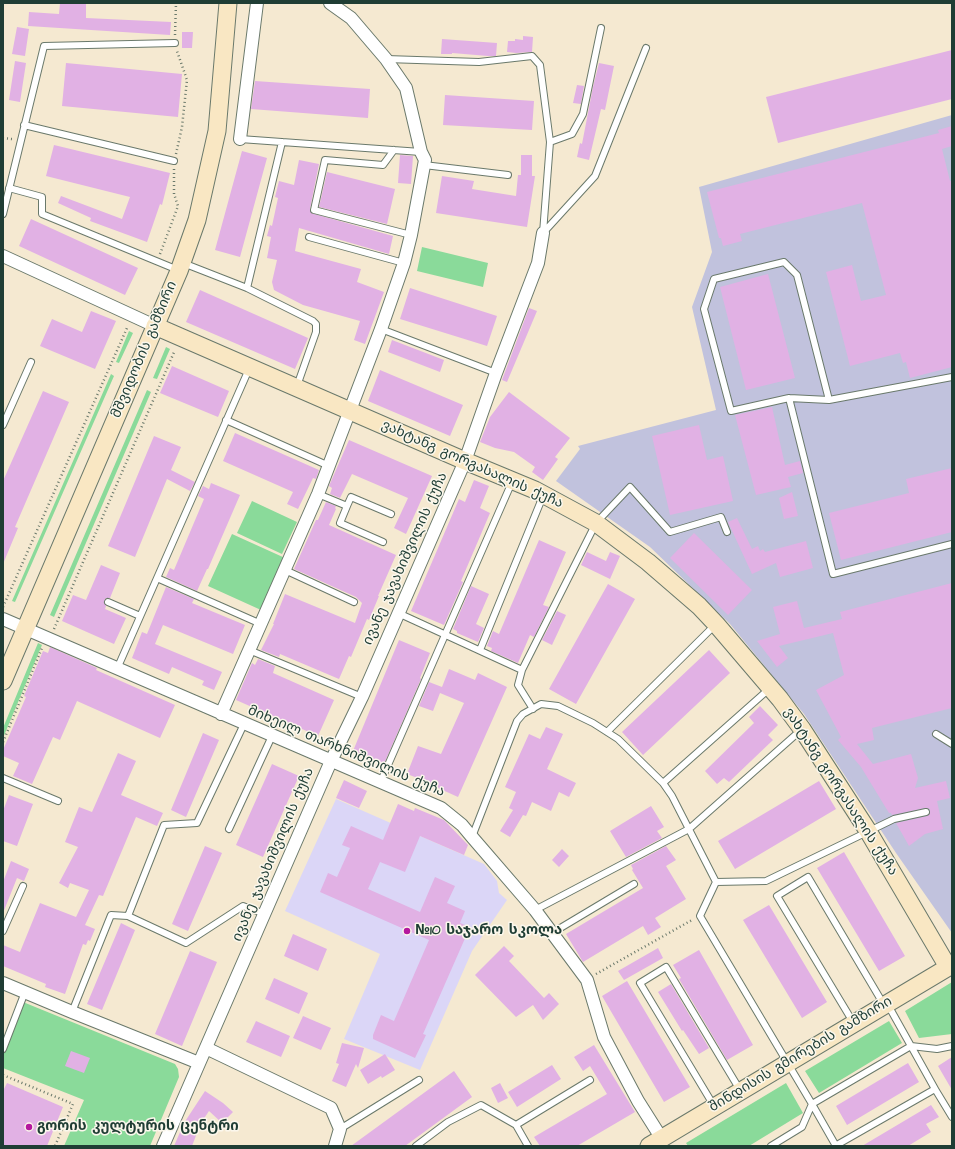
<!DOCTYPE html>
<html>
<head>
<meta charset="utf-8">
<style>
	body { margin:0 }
	#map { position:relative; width:955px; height:1149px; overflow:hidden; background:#f5e9d1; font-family:"Architects Daughter",sans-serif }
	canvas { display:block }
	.frame { position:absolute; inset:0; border:4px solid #1f3d34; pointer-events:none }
</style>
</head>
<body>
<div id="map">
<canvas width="955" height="1149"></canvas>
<div class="frame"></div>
</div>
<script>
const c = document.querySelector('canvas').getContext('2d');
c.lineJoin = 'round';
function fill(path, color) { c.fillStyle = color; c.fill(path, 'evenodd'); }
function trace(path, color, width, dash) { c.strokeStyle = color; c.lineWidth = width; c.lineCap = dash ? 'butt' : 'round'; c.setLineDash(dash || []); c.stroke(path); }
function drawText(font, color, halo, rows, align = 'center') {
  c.font = font + ' "Architects Daughter","Noto Sans Georgian",sans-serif'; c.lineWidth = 3; c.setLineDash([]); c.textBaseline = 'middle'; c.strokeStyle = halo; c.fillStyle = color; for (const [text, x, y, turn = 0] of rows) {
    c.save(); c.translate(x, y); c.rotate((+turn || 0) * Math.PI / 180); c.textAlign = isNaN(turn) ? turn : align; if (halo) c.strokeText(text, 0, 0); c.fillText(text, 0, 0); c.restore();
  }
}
fill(new Path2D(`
	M336,799L484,864L497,881L499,893L507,900L472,951L420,1070L344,1039L380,954L285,911Z`), '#dbd6f7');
fill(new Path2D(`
	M952,115V933L896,853L804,714L730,624L650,547L556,481L580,449L578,446L716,410L692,307L712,252L699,187Z`), '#c1c2dd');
fill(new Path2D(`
	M422,247L488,263L483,287L417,271Z
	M129,331L133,333L119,363L116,362Z
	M166,347L170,349L157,379L153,378Z
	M111,374L114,376L15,602L12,601Z
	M147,390L151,392L54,617L50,615Z
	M252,501L297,522L282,554L237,533Z
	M232,534L285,558L261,610L208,586Z
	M38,643L42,645L3,738V728Z
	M952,982V1034L919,1038L905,1011Z
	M23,1002L175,1064L178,1069L179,1077L150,1146H64L84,1100L3,1068V1050Z
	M889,1021L902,1043L819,1093L805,1071Z
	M786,1083L803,1113L749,1146H688L686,1143Z`), '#8ada9a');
fill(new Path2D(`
	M60,3H86V18L171,22L170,35L28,26L29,12L59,14Z
	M17,27L29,29L25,56L12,54Z
	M182,32H193L192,48H182Z
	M523,36L533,37L532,52L516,53L507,52L508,41H515V39L523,40Z
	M442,39L497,43L496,56H488L452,53V54H441Z
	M952,50V99L778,143L766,97Z
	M15,61L26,63L20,102L9,100Z
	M66,63L182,74L178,117L62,106Z
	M599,63L614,66L605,110L601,109L589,160L577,157L580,143L582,144L593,87Z
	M255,81L370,89L368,118L251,109Z
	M577,85L584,86L581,104L573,103Z
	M445,95L534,101L532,130L443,125Z
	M952,126V146L942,149L950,181H952V367L910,378L906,362L903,363L900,353L850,366L826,272L852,265L861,301L886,295L862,203L740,234L742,241L723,246L721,238H719L707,192L939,133L938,130Z
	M54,145L170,173L162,205L160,204L147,242L90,221L91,218L58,203L61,196L122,219L130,197L46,176Z
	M242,151L267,158L240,257L215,250Z
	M400,155L413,156L411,184L398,183Z
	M521,155H532V176H535L527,227L436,213L442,176L474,181L472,189L516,196L518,175H521Z
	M299,160L319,164L310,209L311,213L393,236L389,254L299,228L295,251L361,269L357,282L384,292L365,344L354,340L360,321L303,305L274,290L272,282L277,260L267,258L271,237L267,236L270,225L272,226L278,198L275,197L279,181L294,185Z
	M327,172L395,189L387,224L319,207Z
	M31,219L138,268L125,295L19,246Z
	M768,274L795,378L746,390L720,287Z
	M410,288L497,316L487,346L400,319Z
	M200,290L308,338L295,369L186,322Z
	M529,308L537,311L507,382L502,380Z
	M91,311L116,321L95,369L40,346L52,319L82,332Z
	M392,340L444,360L440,372L388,352Z
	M172,366L229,391L218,417L160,393Z
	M380,370L463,405L450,436L368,401Z
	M43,391L69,402L15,527L18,528L3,564V481Z
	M509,392L570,438L555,457L558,459L543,480L532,472L535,467L514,452L495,448L480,442L490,417Z
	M772,407L785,465L800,461L803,473L788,477L791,487L756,495L735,415Z
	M699,425L707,460L723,456L733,501L670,515L652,436Z
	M235,433L319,470L316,479L313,478L298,509L287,504L293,492L223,461Z
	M154,436L181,447L171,470L195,482L190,491L167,479L135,557L108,546Z
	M349,440L432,476L406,534L394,528L408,498L352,474L340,498L330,494L332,488L329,486Z
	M952,468V532L841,560L829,513L909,493L906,479Z
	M474,480L489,486L480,508L490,513L461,581L463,582L444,625L411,611L459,499L465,502Z
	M211,483L240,495L208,569H207L197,591L166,577L170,568L174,570L204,499L198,496L203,486L209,489Z
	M792,492L798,516L784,519L779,498Z
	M326,502L336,506L335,508L336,509L329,525L396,555L378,596H379L369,620L367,619L351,657L349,656L339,679L280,654L279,657L261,650L274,624H273L285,594L355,623L362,603L356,597L294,569L316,520H318Z
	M737,518L752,549L758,546L760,551L763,549L765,552L806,541L813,568L780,577L776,563L752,574L728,522Z
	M694,533L752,590L728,615L670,558Z
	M539,540L566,552L543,605L549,607L534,637L530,635L518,663L491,651L492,648L487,646L493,631L499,634Z
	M587,552L606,561L610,552L620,556L610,579L581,565Z
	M101,565L120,573L110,598H106L104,602L106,606L105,609L126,618L114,644L62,621L73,595L86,600Z
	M952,583V708L872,728L874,740L857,744L873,764L911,754L918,778L915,788L946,781L950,798L937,801L943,829L925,834L909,846L896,823L927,816L930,813V809L925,808L892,815L891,813H889L861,767L838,740L841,737L816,690L844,675L833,633L779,646L788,658L777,667L757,641L780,634L773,607L797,601L804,628L842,619L840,612Z
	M608,584L635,599L576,704L549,689Z
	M471,586L489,594L476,624L484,628L478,642L457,633V631L453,629Z
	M166,587L194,599L192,603L245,625L233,654L163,625L155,644L222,672L214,690L202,685L204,681L172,667L169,674L132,658L142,632L147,634Z
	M557,611L566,615L552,645L542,640Z
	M399,640L430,653L420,678L421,679L384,764L353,751Z
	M50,647L97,668L96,670L175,705L160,738L77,701L60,740L53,737L32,784L13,776L19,763L3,756V750L26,697L24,696L43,651L48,653Z
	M709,650L730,673L643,755L622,732Z
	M258,659L275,666L273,673L334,700L318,736L236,700L252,663L255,665Z
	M449,669L475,680L478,673L507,687L458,797L427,783L428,782L407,774L418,746L441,754L464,703L440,693L433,711L419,706L429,682L442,687Z
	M760,706L778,725L768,735L773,740L729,782L724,778L717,784L705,771L754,723L749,717Z
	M546,727L563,734L547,769L576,783L569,797L559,792L551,811L532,802L526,816L523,815L510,837L500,831L513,810L509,808L516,792L505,787L529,734L540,739Z
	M203,733L219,740L186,817L171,810Z
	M118,753L136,761L121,795L163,813L157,826L136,817L103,896L99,895L85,925L95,929L90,941L88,940L86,945L83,944L65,994L45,987L46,984L3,966V945L20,952L40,903L76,917L89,890L70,883L68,888L59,883L78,847L65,842L79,807L92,812Z
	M272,764L299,776L263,857L236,845Z
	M344,780L367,791L359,808L336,798Z
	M819,781L836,809L735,869L718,841Z
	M9,795L33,804L17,846L3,841V811Z
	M398,804L414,811L415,808L444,820L468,845L464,855L420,836L405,872L380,862L368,889L420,912L435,877L455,886L447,903L465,911L460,923L470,927L423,1034L426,1035L415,1058L373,1039V1035L381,1015L394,1021L429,940L320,892L328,873L337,877L350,848L342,845L351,826L383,840Z
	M651,806L664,827L657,831L662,838L626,857L610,831Z
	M205,846L222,853L188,931L172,924Z
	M666,846L676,860L666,866L686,899L655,918L661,927L648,935L643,926L583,962L566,934L643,888L632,870L633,869L631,865Z
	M562,849L569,856L559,867L552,860Z
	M844,852L905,956L879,971L817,868Z
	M11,861L29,869L24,881L17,878L3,913V882Z
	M769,905L827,1002L802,1018L743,920Z
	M121,923L135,930L102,1010L87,1004Z
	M293,934L327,949L318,971L284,956Z
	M504,946L514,956L509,961L544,998L549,993L559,1004L543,1020L533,1005L516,1017L475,975Z
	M658,948L663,958L624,980L618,971Z
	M699,950L753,1045L727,1060L679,979L681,978L673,965Z
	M190,951L217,962L182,1046L155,1034Z
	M274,978L308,993L299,1014L265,999Z
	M627,981L690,1087L664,1102L602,996Z
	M671,984L709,1048L699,1054L683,1030L682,1031L658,992Z
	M303,1016L331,1028L321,1050L293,1038Z
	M256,1021L290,1036L281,1057L246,1042Z
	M342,1043L364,1048L358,1068L356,1064L346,1087L332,1081L339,1064L336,1063Z
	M594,1045L635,1112L577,1146H540L534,1137L607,1094L590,1066L583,1071L574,1057Z
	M71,1051L90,1058L84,1073L65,1066Z
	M385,1054L395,1070L382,1078L381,1076L368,1084L360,1070Z
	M952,1057V1090L938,1066Z
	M908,1063L919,1082L847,1125L836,1106Z
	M552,1065L561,1079L517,1107L508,1092Z
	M454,1071L472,1097L405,1146H351Z
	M7,1083L63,1107L47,1146H3V1091Z
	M500,1083L508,1098L498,1103L491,1088Z
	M205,1091L223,1103L233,1112L222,1123L209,1111L195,1132L197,1133L192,1146H174L184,1123Z
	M931,1105L939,1117L926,1124L931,1132L908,1146H862Z`), '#e1b1e4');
const lane = new Path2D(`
	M386,59L479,62L532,56L540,65L550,142L543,233
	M24,125L174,161
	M240,139L421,152
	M550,142L572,134L583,114L601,28
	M394,150L383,165L325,160L314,210L411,235
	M424,165L508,175
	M9,188L42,197V214L178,270
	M3,214L44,46L175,43
	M543,233L595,176L646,48
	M309,237L404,263
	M183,263L247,288L313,321L316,324V332L297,386
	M247,288L282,142
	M381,329L496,373
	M789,398L833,574L952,544
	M829,400L797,275L784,262L714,279L704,309L731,411L789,398L829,400L952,377
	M226,420L329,466
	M3,425L31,362
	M318,494L347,506L351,497L391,514
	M347,506L340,523L383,542
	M285,570L354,602
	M157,578L261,624
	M108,602L140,616
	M398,613L522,670
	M249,650L362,697
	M480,650L543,496
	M117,669L249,369
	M533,709L518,685L522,670L596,523L630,487L670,532L721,517L727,532
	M607,732L715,625
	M936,734L952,744
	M3,778L58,801
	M381,781L512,482
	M663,783L769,689
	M229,829L272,736
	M472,837L517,721L523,714L541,704L558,706L593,723L618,739L663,783L672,796L716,882L766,881L894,819L926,812
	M716,882L700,916L812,1104L802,1127L771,1146
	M535,910L689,829L801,730
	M128,916L186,943L243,906L265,914
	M3,931L23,886
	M552,933L634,884
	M888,1005L911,1046L937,1049L952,1046
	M72,1012L111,915L128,916L164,825L197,823L244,724
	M853,1022L777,896L808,877L884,1005
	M3,1049L25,992
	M935,1089L952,1117
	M714,1106L640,983L666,967L740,1090
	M340,1129L419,1080
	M416,1146L448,1122L481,1105L516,1125
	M528,1146L516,1125L590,1080
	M835,1146L935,1089L911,1046L812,1104L836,1146`);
const street = new Path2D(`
	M240,139L257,3
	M3,256L155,326
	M3,619L441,808L462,825L472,837L535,910L587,980L604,1037L638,1101L662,1139
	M221,714L318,494L381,329L404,263L411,235L425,160L421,152L406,88L386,59L351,18L330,3
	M3,983L72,1012L199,1063
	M206,1048L331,1108L340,1129L335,1146
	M163,1146L331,761L362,697L465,461L496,373L538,263L543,233`);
const secondary = new Path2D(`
	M155,326L465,461L535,490L596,523L648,562L699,606L716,624L780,699L802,729L868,831L948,967
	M3,681L179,271L197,220L217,131L228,3
	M649,1146L952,965`);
trace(lane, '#6a796b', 8);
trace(street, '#6a796b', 14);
trace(secondary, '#6a796b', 19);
trace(new Path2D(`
	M175,35L176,3
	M3,138L12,139
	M176,154L182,127L187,80L177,51
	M160,254L178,206L174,194V168
	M3,607L127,328
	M54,629L175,350
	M3,742L42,648
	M596,974L692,920
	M3,1075L73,1104L55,1146`), '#6a796b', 2.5, [1, 3]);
trace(lane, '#fff', 6);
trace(street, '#fff', 12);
trace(secondary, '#f9e7c3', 17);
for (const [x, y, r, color] of [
	[407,931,4,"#b5179e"],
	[29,1127,4,"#b5179e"]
]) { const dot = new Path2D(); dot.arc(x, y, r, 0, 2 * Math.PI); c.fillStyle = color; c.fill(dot); trace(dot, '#fbf7ec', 1.5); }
drawText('14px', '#1f3d34', '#fbf7ec', [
	["მშვიდობის გამზირი",145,350,-67],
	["ვახტანგ გორგასალის ქუჩა",472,465,24],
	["ივანე ჯავახიშვილის ქუჩა",406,559,-66],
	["მიხეილ თარხნიშვილის ქუჩა",346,752,23],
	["ვახტანგ გორგასალის ქუჩა",840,792,57],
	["ივანე ჯავახიშვილის ქუჩა",274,855,-67],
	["შინდისის გმირების გამზირი",801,1055,-31]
]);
drawText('bold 14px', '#1f3d34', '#fbf7ec', [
	["№10 საჯარო სკოლა",415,931],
	["გორის კულტურის ცენტრი",37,1127]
], 'left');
</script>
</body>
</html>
